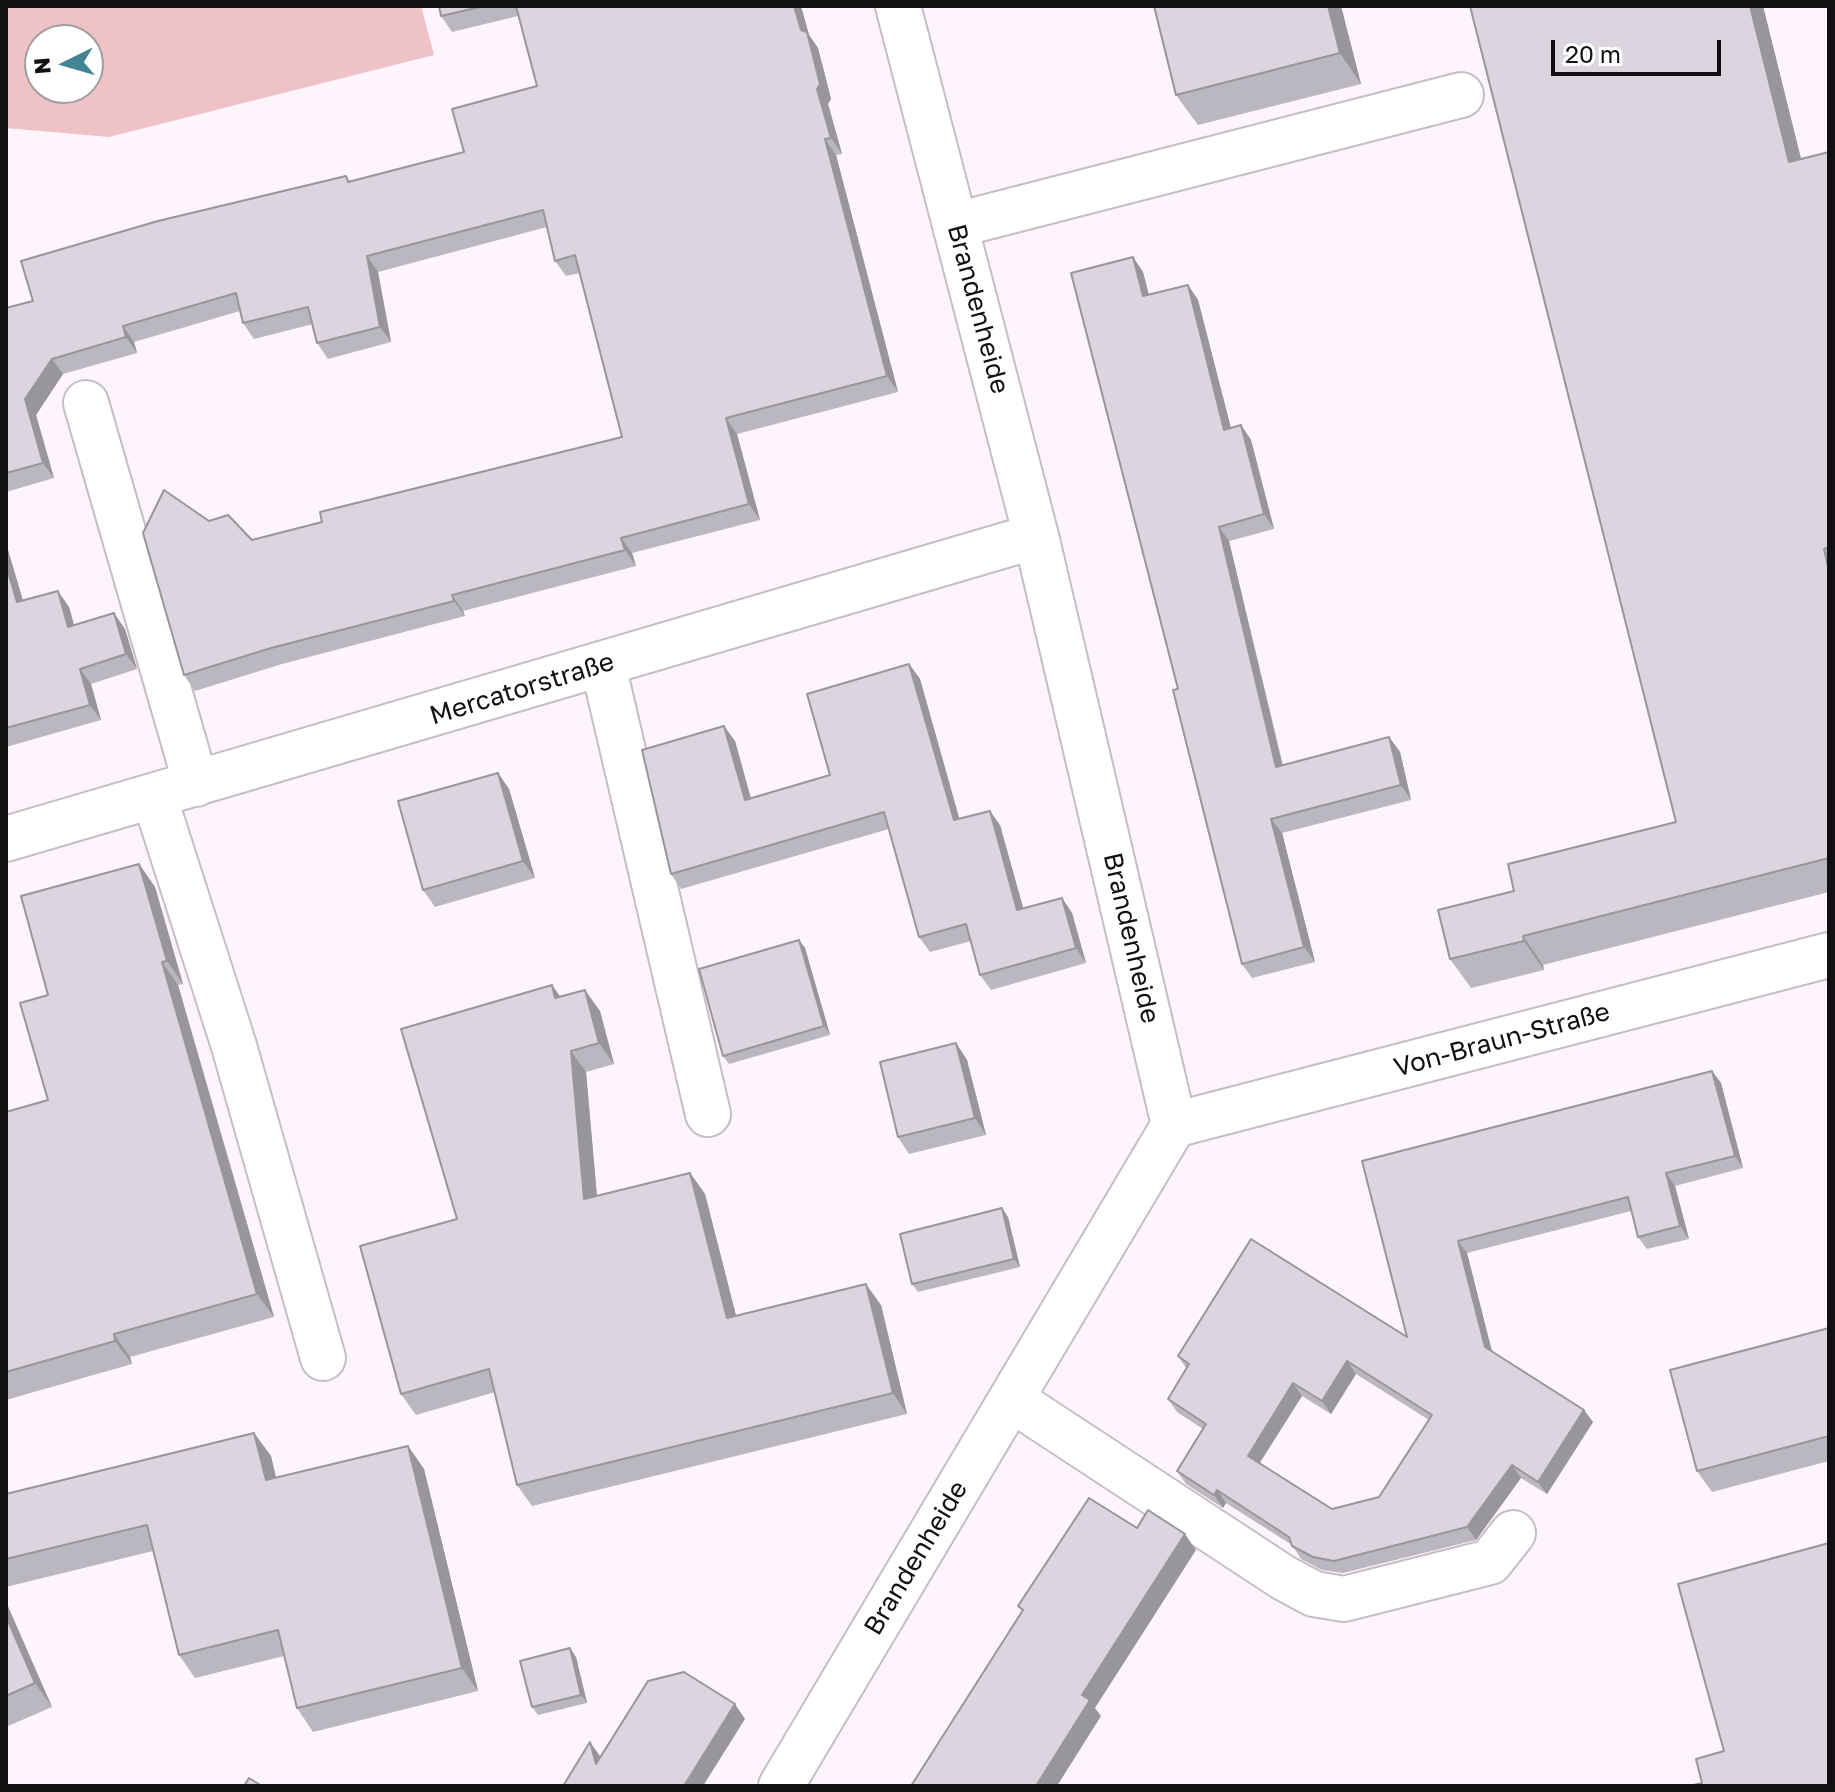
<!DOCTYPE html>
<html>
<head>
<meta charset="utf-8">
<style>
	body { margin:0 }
	#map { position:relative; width:1835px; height:1792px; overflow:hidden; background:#fdf4fc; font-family:"Golos Text",sans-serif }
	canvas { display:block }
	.frame { position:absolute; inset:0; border:8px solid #131013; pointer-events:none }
	.north { position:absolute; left:24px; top:24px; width:80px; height:80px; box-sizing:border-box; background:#fff; border:2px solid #a19fa1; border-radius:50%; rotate:265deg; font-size:22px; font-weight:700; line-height:32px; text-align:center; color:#131013 }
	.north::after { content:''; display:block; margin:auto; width:28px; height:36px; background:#428496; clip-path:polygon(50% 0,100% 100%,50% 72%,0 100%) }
	.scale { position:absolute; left:1551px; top:40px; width:170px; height:36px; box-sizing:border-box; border:4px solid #131013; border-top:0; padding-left:10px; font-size:24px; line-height:28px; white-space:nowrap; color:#131013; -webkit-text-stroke:6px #fff; paint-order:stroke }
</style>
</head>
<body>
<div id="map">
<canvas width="1835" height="1792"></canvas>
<div class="frame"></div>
<div class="north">N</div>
<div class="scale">20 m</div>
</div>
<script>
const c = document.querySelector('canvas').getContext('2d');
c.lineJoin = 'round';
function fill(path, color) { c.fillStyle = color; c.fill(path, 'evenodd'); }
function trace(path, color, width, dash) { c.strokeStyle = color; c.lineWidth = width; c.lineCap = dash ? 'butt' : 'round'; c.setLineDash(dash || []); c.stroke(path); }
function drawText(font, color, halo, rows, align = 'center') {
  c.font = font + ' "Golos Text",sans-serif'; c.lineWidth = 7; c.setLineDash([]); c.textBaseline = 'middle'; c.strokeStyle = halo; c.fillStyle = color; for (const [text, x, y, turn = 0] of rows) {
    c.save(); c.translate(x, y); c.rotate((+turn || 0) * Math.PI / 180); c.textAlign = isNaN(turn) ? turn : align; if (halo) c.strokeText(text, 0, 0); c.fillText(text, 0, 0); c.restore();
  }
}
fill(new Path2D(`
	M6,6H421L434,55L109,137L6,128ZM40,40H88V88H40Z`), '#efc3c6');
const minor = new Path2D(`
	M956,225L1461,95
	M86,403L196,784
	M603,665L708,1114
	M154,796L234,1046L323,1358
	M6,839L1036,536
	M1174,1125L1829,955
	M1011,1399L1284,1578L1314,1594L1344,1599L1490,1562L1513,1533
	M781,1786L1174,1125L1036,536L898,6`);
trace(minor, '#c6bdc5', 48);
trace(minor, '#fff', 44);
fill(new Path2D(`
	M439,6H801L809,35L818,48L831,99L828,104L842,154L836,155L898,392L737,434L760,520L632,553L636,566L463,611L465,616L282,664L195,691L184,675L209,521L252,540L322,522L622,437L580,273L566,276L555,261L547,227L378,272L391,342L328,359L317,343L313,324L254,339L243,323L240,311L134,342L137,353L63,374L36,415L54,478L6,492V308L33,301L346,176L350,182L464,152L537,86L518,16L452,32L441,16Z
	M1341,6L1361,84L1198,125L1176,95Z
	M1763,6L1801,159L1829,152V892L1543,965L1544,970L1471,988L1450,959L1676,822Z
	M1133,257L1143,272L1149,295L1188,285L1198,300L1231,428L1241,425L1251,440L1274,529L1229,541L1283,765L1389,737L1400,752L1411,800L1282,833L1315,962L1252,978L1242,964L1178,689Z
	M6,543L23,601L69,607L74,625L125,629L137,669L91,684L101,720L6,747Z
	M909,664L920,679L959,819L1000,825L1023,909L1062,898L1072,913L1086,963L991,990L980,975L971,941L930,952L919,937L889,829L681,889L671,874L735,741L751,798L830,775Z
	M498,773L509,789L535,878L435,907L423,890Z
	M139,864L155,887L183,984L178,985L274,1317L130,1357L132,1364L6,1400V1112L48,1100V995Z
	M799,940L805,948L830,1035L729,1064L723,1056Z
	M560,997L600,1011L614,1064L586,1072L597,1196L690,1173L705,1194L736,1316L881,1305L907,1414L532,1506L517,1485L495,1392L416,1415L401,1394L457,1219Z
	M956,1043L967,1060L986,1135L909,1154L898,1137Z
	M1712,1071L1721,1083L1743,1168L1675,1186L1689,1239L1647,1249L1638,1237L1631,1211L1467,1253L1492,1351L1584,1410L1593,1422L1547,1494L1521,1478L1476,1540L1343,1573L1322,1570L1301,1559L1292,1545L1226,1503L1223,1508L1186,1484L1177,1471L1203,1429L1177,1412L1168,1399L1186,1368L1178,1356L1407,1337L1362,1161ZM1356,1374L1429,1420L1379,1497L1332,1509L1260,1463L1302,1396L1331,1414Z
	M1002,1208L1008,1217L1020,1267L918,1292L912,1284Z
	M1829,1328V1461L1712,1492L1697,1471Z
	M254,1433L271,1456L276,1478L408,1446L424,1469L478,1691L313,1732L297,1708L284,1656L195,1678L179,1655L153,1551L6,1587V1494Z
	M6,1602L52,1707L6,1727Z
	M570,1648L576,1657L587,1703L538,1715L532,1707Z`), '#bbb7c0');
fill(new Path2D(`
	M794,6H801L809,35L818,48L831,99L828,104L842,154L831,138Z
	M1328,6H1341L1361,84L1340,53Z
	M1750,6H1763L1809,191L1789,162Z
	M825,139L836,155L898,392L887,376Z
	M367,256L378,272L391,342L380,327Z
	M1133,257L1143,272L1153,311L1143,296Z
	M1188,285L1198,300L1235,444L1224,430Z
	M123,326L134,342L137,353L126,337Z
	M52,359L63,374L36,415L54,478L43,463L25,399Z
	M726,418L737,434L760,520L749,504Z
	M1241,425L1251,440L1274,529L1264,514Z
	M1219,527L1229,541L1286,781L1276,767Z
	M621,538L632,553L636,566L625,550Z
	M6,543L28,618L17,602L6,565Z
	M1824,549L1829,557V571Z
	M58,591L69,607L79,643L68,627Z
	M452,595L463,611L465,616L454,601Z
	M114,613L125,629L137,669L126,654Z
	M909,664L920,679L964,835L954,820Z
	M80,669L91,684L101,720L90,705Z
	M724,726L735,741L755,814L745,800Z
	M1389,737L1400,752L1411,800L1401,785Z
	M498,773L509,789L535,878L523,861Z
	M990,811L1000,825L1028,925L1017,910Z
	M1271,819L1282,833L1315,962L1304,947Z
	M139,864L155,887L183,984L167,961Z
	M1062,898L1072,913L1086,963L1076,948Z
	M1523,936L1543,965L1544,970L1524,941Z
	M799,940L805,948L830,1035L824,1026Z
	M162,962L178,985L274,1317L257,1294Z
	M552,985L567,1006L555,998Z
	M585,990L600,1011L614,1064L599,1043Z
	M956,1043L967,1060L986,1135L975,1118Z
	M571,1051L586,1072L599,1220L584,1199Z
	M1712,1071L1721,1083L1743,1168L1735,1156Z
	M690,1173L705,1194L742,1339L727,1318Z
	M1666,1173L1675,1186L1689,1239L1680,1226Z
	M1002,1208L1008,1217L1020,1267L1014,1259Z
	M1458,1241L1467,1253L1494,1360L1485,1347Z
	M866,1284L881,1305L907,1414L893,1393Z
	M114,1334L130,1357L132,1364L115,1341Z
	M1347,1361L1356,1374L1331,1414L1322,1401Z
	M1293,1383L1302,1396L1256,1468L1248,1456Z
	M1584,1410L1593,1422L1547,1494L1538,1482Z
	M254,1433L271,1456L282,1503L266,1480Z
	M408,1446L424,1469L478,1691L462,1668Z
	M1512,1465L1521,1478L1476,1540L1467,1527Z
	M1217,1490L1226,1503L1223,1508L1214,1495Z
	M1185,1534L1196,1550L1095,1708L1101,1716L1057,1786H1036L1082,1695Z
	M6,1602L52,1707L35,1683L6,1616Z
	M570,1648L576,1657L587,1703L581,1695Z
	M735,1704L745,1719L703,1786H684Z
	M590,1742L600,1756L596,1764Z`), '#99959c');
const building = new Path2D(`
	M439,6H484L441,16Z
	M516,6H794L801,30L807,32L820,84L817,89L831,138L825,139L887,376L726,418L749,504L621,538L625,550L452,595L454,601L271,648L184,675L143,533L164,490L209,521L228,515L252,540L322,522L320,512L622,437L575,255L555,261L543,210L367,256L380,327L317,343L308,307L243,323L236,293L123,326L126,337L52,359L25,399L43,463L6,473V308L33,301L21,261L158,221L346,176L348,182L464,152L452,109L537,86Z
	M1154,6H1328L1340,53L1176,95Z
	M1470,6H1750L1789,162L1829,152V547L1824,549L1829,571V858L1523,936L1524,941L1450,959L1438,910L1514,891L1508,864L1676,822Z
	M1133,257L1143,296L1188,285L1224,430L1241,425L1264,514L1219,527L1276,767L1389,737L1401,785L1271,819L1304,947L1242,964L1173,690L1178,689L1071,273Z
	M6,565L17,602L58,591L68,627L114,613L126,654L80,669L90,705L6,728Z
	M909,664L954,820L990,811L1017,910L1062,898L1076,948L980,975L966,924L919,937L884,812L671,874L642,750L724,726L745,800L830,775L807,694Z
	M498,773L523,861L423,890L398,801Z
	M139,864L167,961L162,962L257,1294L114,1334L115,1341L6,1372V1112L48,1100L20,1003L48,995L21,896Z
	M799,940L824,1026L723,1056L699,969Z
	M552,985L555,998L585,990L599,1043L571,1051L584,1199L690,1173L727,1318L866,1284L893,1393L517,1485L489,1369L401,1394L360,1246L457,1219L401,1029Z
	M956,1043L975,1118L898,1137L880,1062Z
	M1712,1071L1735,1156L1666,1173L1680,1226L1638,1237L1628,1197L1458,1241L1485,1347L1584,1410L1538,1482L1512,1465L1467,1527L1334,1561L1313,1557L1292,1546L1289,1537L1217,1490L1214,1495L1177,1471L1206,1424L1168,1399L1189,1364L1178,1356L1251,1239L1407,1337L1362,1161ZM1347,1361L1432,1415L1379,1497L1332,1509L1248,1456L1293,1383L1322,1401Z
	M1002,1208L1014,1259L912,1284L900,1234Z
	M1829,1328V1436L1697,1471L1670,1370Z
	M254,1433L266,1480L408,1446L462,1668L297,1708L278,1630L179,1655L147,1525L6,1559V1494Z
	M1089,1498L1137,1528L1148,1510L1185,1534L1082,1695L1090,1700L1036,1786H911L1023,1610L1018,1606Z
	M1829,1543V1786H1689L1702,1783L1696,1759L1724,1751L1678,1584Z
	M6,1616L35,1683L6,1696Z
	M570,1648L581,1695L532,1707L520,1661Z
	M684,1672L735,1704L684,1786H563L590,1742L596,1764L648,1681Z
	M249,1778L262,1786H244Z`);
fill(building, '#dad5df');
trace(building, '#99959c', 2);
drawText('26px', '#131013', '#fff', [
	["Brandenheide",978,309,75],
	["Mercatorstraße",522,689,-17],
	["Brandenheide",1131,938,77],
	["Von-Braun-Straße",1502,1040,-15],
	["Brandenheide",916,1558,-59]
]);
</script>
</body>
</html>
